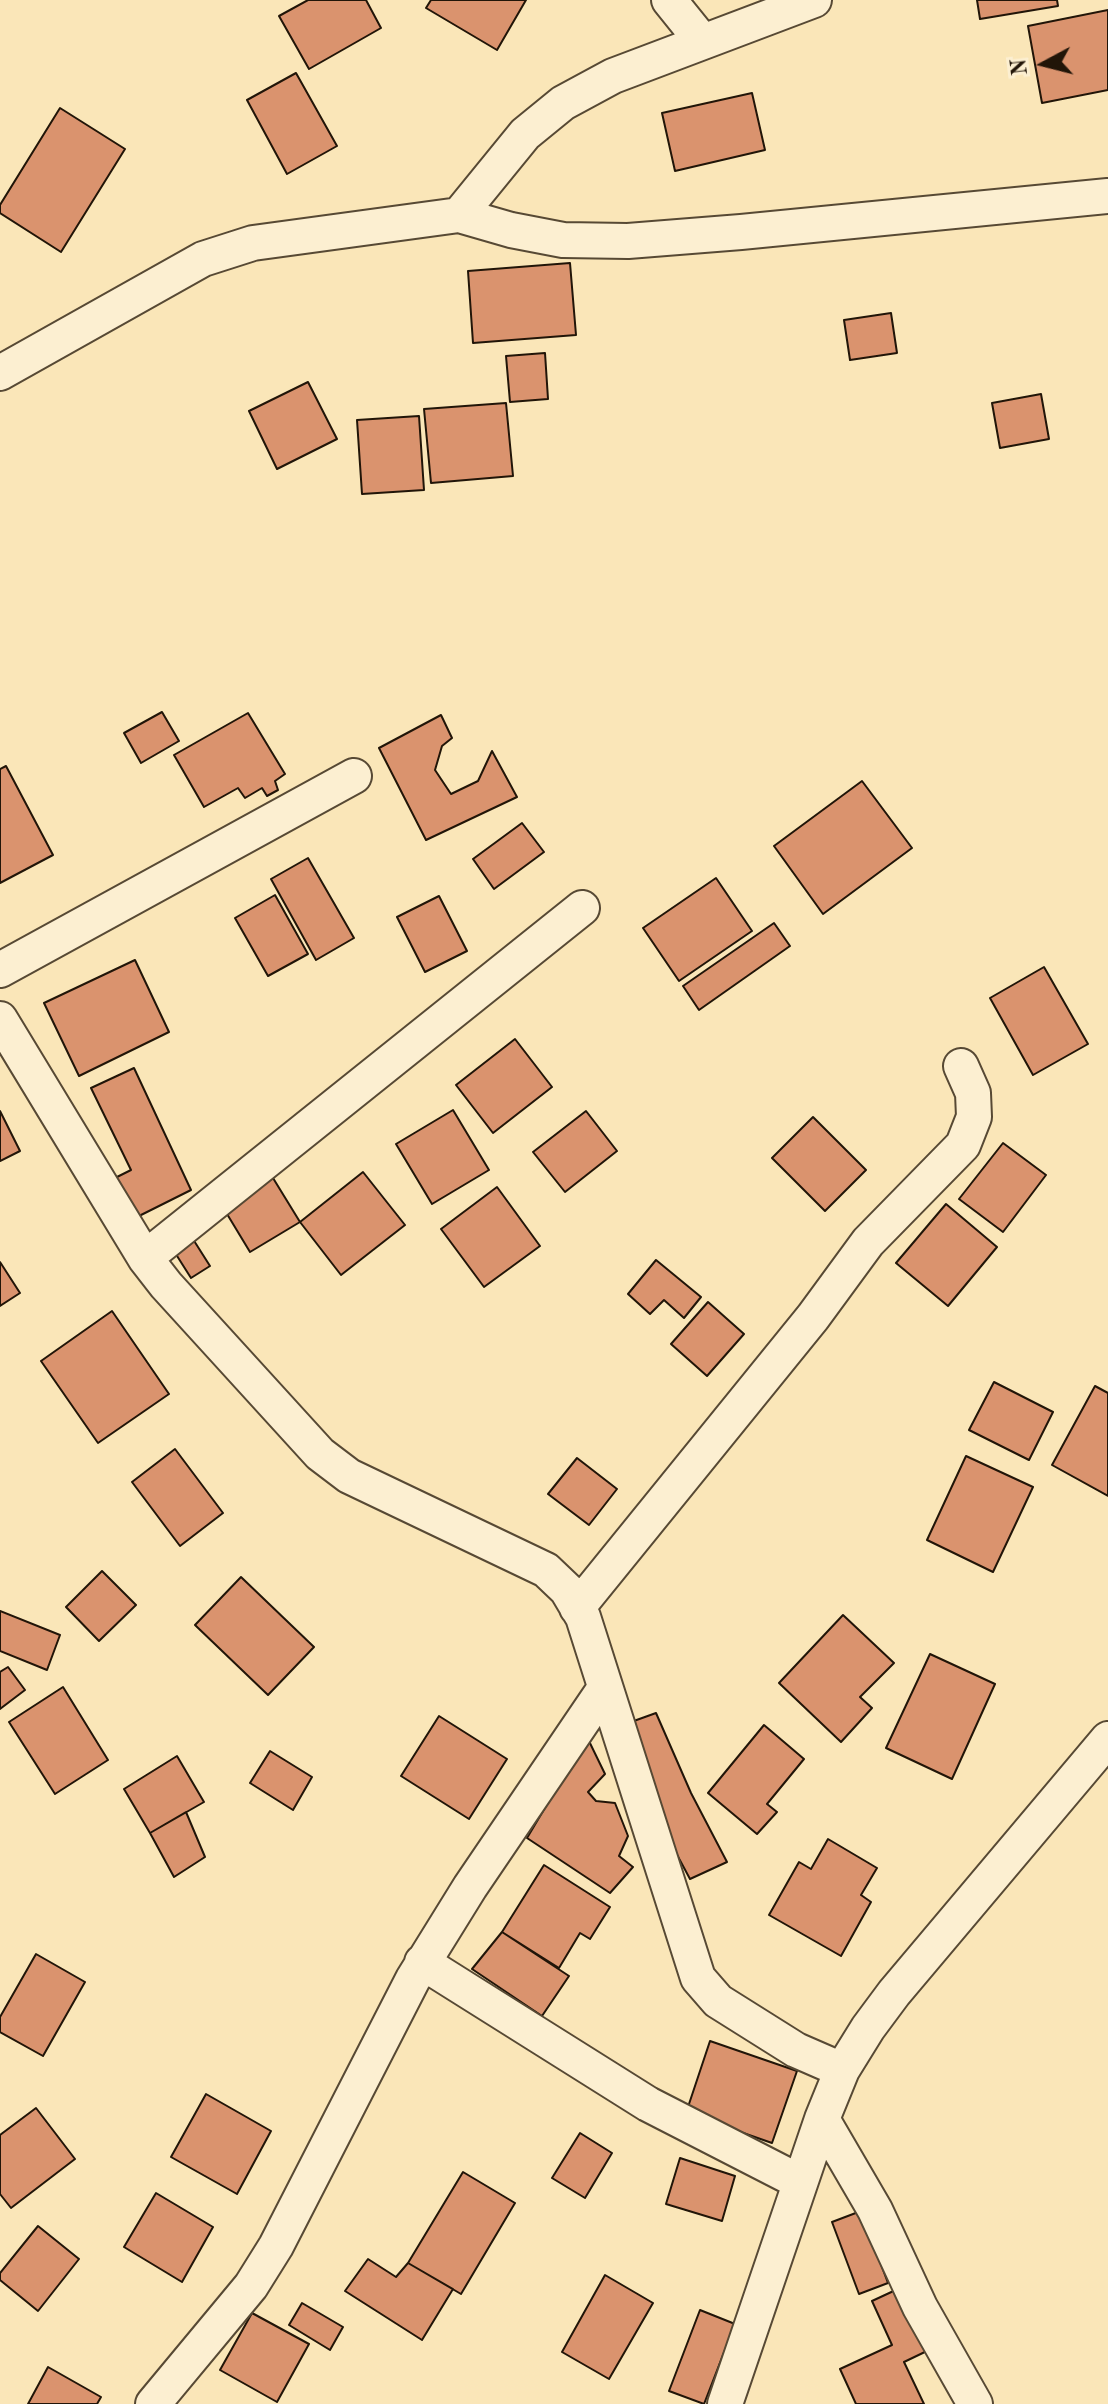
<!DOCTYPE html>
<html>
<head>
<meta charset="utf-8">
<style>
	body { margin:0 }
	#map { position:relative; width:1108px; height:2404px; overflow:hidden; background:#fae6b8; font-family:"Old Standard TT",serif }
	canvas { display:block }
	.north { position:absolute; left:1004px; top:24px; width:80px; height:80px; -webkit-text-stroke:6px #fcefd1; paint-order:stroke; rotate:263deg; font-size:22px; font-weight:700; line-height:32px; text-align:center; color:#211508 }
	.north::after { content:''; display:block; margin:auto; width:28px; height:36px; background:#211508; clip-path:polygon(50% 0,100% 100%,50% 72%,0 100%) }
</style>
</head>
<body>
<div id="map">
<canvas width="1108" height="2404"></canvas>
<div class="north">N</div>
</div>
<script>
const c = document.querySelector('canvas').getContext('2d');
c.lineJoin = 'round';
function fill(path, color) { c.fillStyle = color; c.fill(path, 'evenodd'); }
function trace(path, color, width, dash) { c.strokeStyle = color; c.lineWidth = width; c.lineCap = dash ? 'butt' : 'round'; c.setLineDash(dash || []); c.stroke(path); }
const building = new Path2D(`
	M308,0H366L381,28L309,69L279,16Z
	M431,0H526L497,50L426,8Z
	M977,0H1057L1058,6L980,19Z
	M1108,10V90L1042,103L1028,26Z
	M296,73L337,146L287,174L247,100Z
	M752,93L765,150L675,171L662,113Z
	M60,108L125,149L61,252L0,213V205Z
	M570,263L576,335L473,343L468,271Z
	M891,313L897,353L850,360L844,320Z
	M545,353L548,399L510,402L506,356Z
	M308,382L337,439L277,469L249,411Z
	M1041,394L1049,439L1000,448L992,403Z
	M506,403L513,476L431,483L424,409Z
	M419,416L424,490L362,494L357,420Z
	M162,712L179,741L141,763L124,733Z
	M248,713L285,774L275,781L278,790L267,796L262,788L245,798L238,788L204,807L174,755Z
	M441,715L452,738L442,746L435,770L451,794L478,781L492,751L517,797L426,840L379,748Z
	M6,766L53,855L0,883V769Z
	M862,781L912,848L823,914L774,846Z
	M522,823L544,852L494,889L473,859Z
	M308,858L354,938L316,960L271,879Z
	M716,878L752,931L679,981L643,928Z
	M275,895L308,954L268,976L235,918Z
	M439,896L467,951L425,972L397,917Z
	M774,923L790,946L699,1010L683,986Z
	M135,960L169,1032L79,1076L44,1003Z
	M1044,967L1088,1044L1033,1075L990,998Z
	M515,1039L552,1087L493,1133L456,1085Z
	M134,1068L191,1190L135,1218L115,1178L131,1170L91,1088Z
	M453,1110L489,1170L432,1204L396,1144Z
	M0,1111L20,1151L0,1161Z
	M586,1111L617,1151L565,1192L533,1152Z
	M813,1117L866,1170L825,1211L772,1158Z
	M1003,1143L1046,1175L1003,1232L959,1199Z
	M363,1172L405,1225L341,1275L300,1222Z
	M273,1178L300,1222L250,1252L224,1209Z
	M497,1187L540,1246L484,1287L441,1229Z
	M946,1204L997,1247L948,1306L896,1263Z
	M191,1236L210,1266L191,1278L172,1248Z
	M656,1260L701,1297L684,1318L664,1300L650,1314L628,1294Z
	M0,1262L20,1293L0,1306Z
	M708,1302L744,1334L707,1376L671,1344Z
	M112,1311L169,1394L98,1443L41,1361Z
	M994,1382L1053,1412L1029,1460L969,1430Z
	M1095,1386L1108,1393V1496L1052,1465Z
	M175,1449L223,1513L180,1546L132,1482Z
	M966,1456L1033,1487L993,1572L927,1540Z
	M577,1458L617,1489L589,1525L548,1494Z
	M102,1571L136,1605L99,1641L66,1607Z
	M241,1577L314,1647L268,1695L195,1625Z
	M0,1611L60,1635L47,1670L0,1651Z
	M843,1615L894,1663L860,1697L872,1708L841,1742L779,1683Z
	M930,1654L995,1684L952,1779L886,1748Z
	M8,1667L25,1690L0,1709V1672Z
	M63,1687L108,1760L55,1794L9,1722Z
	M656,1713L691,1793L727,1862L690,1879L660,1823L631,1722Z
	M439,1716L507,1759L469,1819L401,1776Z
	M764,1725L804,1759L767,1804L777,1812L757,1834L708,1793Z
	M587,1737L605,1774L588,1792L596,1801L615,1803L628,1836L619,1856L633,1867L610,1893L527,1838Z
	M270,1751L312,1777L293,1810L250,1783Z
	M177,1756L204,1802L150,1833L124,1789Z
	M186,1812L205,1857L174,1877L150,1833Z
	M828,1839L877,1868L861,1895L871,1902L841,1956L769,1915L799,1862L811,1869Z
	M544,1865L610,1907L590,1939L580,1933L559,1968L502,1932Z
	M502,1932L569,1976L542,2016L472,1969Z
	M36,1954L85,1982L43,2056L0,2032V2017Z
	M710,2041L797,2071L772,2143L686,2113Z
	M206,2094L271,2131L237,2194L171,2157Z
	M36,2108L75,2159L11,2208L0,2194V2135Z
	M580,2133L612,2153L585,2198L552,2178Z
	M680,2158L735,2176L722,2221L666,2204Z
	M463,2172L515,2203L461,2294L408,2263Z
	M156,2193L213,2227L182,2282L124,2247Z
	M861,2211L888,2283L859,2294L832,2222Z
	M38,2226L79,2259L38,2311L0,2280V2273Z
	M368,2259L396,2277L408,2263L453,2289L422,2340L345,2291Z
	M605,2275L653,2303L609,2379L562,2352Z
	M900,2288L929,2350L904,2362L924,2404H856L840,2369L892,2345L872,2301Z
	M302,2303L343,2327L330,2350L289,2325Z
	M700,2310L735,2324L704,2404L669,2391Z
	M252,2313L309,2344L277,2402L220,2370Z
	M48,2367L101,2397L97,2404H28Z`);
fill(building, '#da936e');
trace(building, '#211508', 2);
const street = new Path2D(`
	M669,0L702,41
	M459,215L525,134L563,103L613,76L814,0
	M0,373L203,259L253,243L459,215L511,230L563,240L628,241L741,232L1108,196
	M0,970L354,776
	M0,1019L145,1258L166,1285L320,1454L349,1476L546,1570L567,1590L583,1617L698,1978L718,2001L796,2050L842,2070L868,2028L894,1993L1108,1739
	M145,1258L582,908
	M577,1608L813,1317L868,1242L963,1145L974,1117L973,1093L961,1066
	M422,1962L648,2104L800,2182
	M822,2119L875,2210L920,2307L975,2404
	M153,2404L251,2286L276,2246L413,1979L470,1887L605,1688
	M725,2404L822,2119L842,2070`);
trace(street, '#574934', 38);
trace(street, '#fcefd1', 34);
</script>
</body>
</html>
